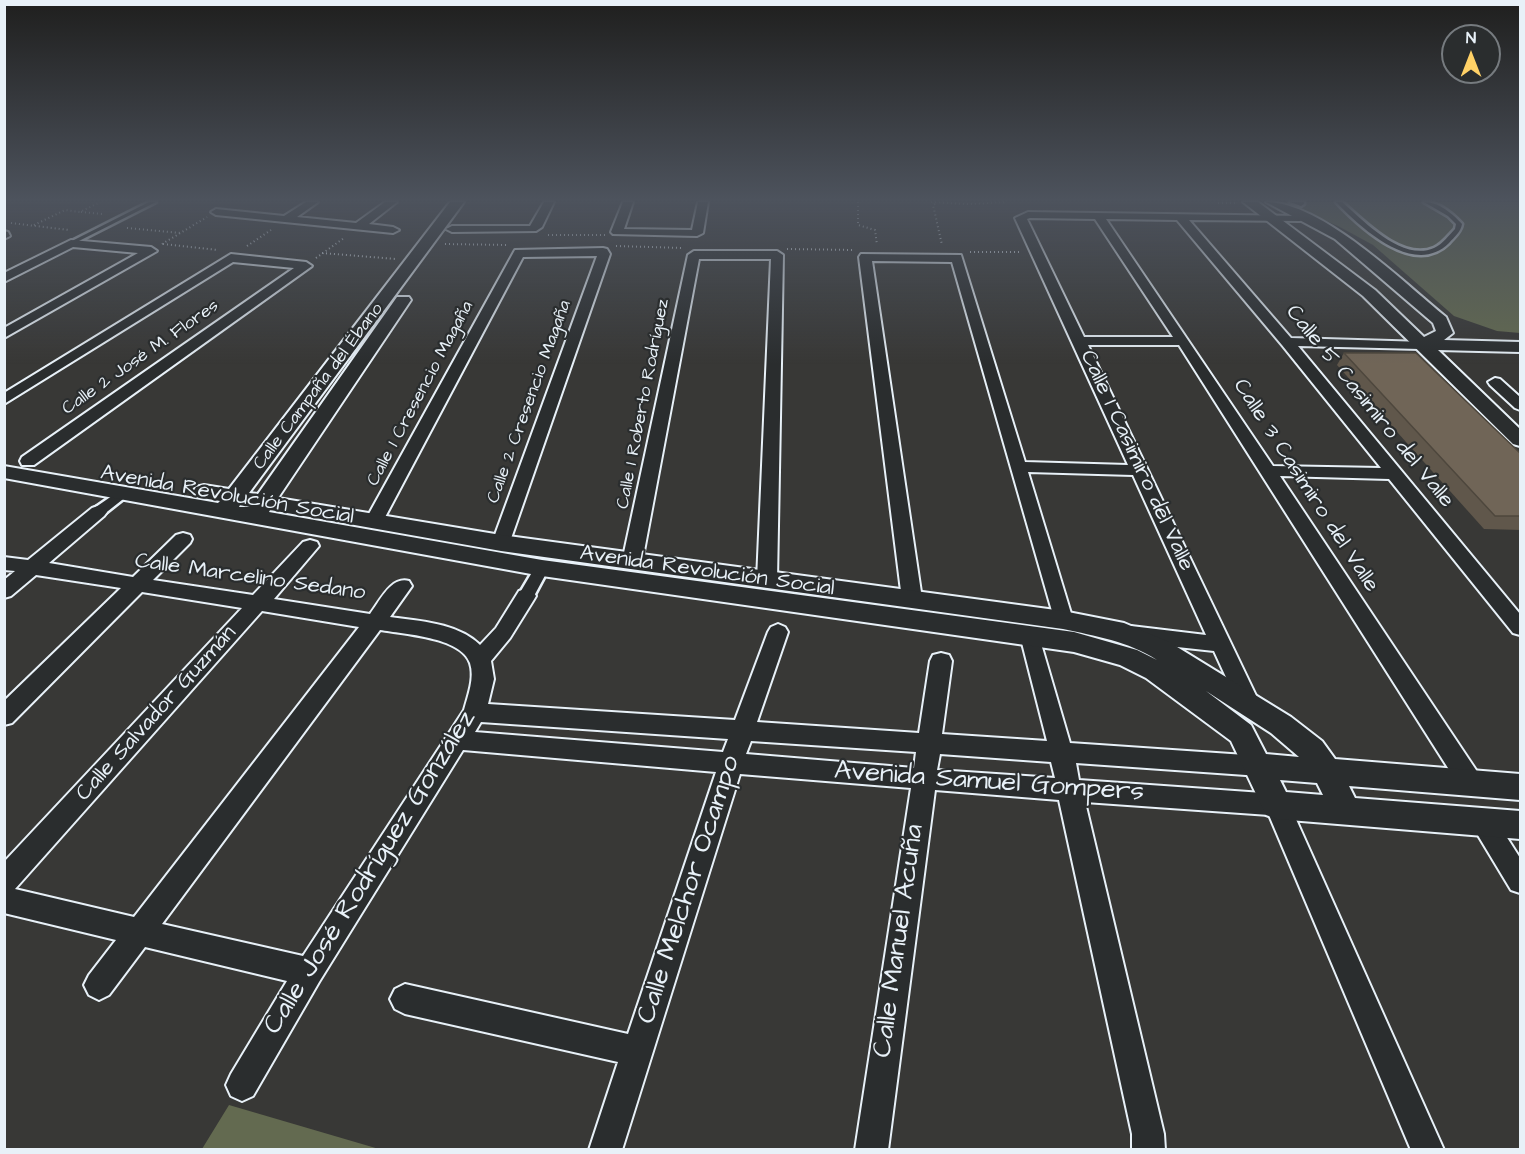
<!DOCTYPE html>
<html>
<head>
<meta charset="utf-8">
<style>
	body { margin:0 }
	#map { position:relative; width:1525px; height:1154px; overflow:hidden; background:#383836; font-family:"Architects Daughter",sans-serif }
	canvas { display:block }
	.frame { position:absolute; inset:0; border:6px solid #e8f1f8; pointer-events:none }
	.north { position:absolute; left:1441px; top:24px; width:60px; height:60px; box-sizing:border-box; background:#2a2d2e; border:2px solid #767b7f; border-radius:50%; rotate:0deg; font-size:16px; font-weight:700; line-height:24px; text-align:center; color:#e8f1f8 }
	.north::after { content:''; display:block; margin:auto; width:21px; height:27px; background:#ffd166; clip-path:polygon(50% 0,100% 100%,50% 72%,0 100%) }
</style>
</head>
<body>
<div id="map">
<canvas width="1525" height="1154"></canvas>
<div class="frame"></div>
<div class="north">N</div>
</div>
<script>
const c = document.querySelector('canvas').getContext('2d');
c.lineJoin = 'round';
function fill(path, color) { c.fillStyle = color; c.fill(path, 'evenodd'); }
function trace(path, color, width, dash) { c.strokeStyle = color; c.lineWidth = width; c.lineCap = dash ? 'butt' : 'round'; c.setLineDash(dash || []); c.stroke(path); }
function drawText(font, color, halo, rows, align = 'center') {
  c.font = font + ' "Architects Daughter",sans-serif'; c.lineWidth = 4.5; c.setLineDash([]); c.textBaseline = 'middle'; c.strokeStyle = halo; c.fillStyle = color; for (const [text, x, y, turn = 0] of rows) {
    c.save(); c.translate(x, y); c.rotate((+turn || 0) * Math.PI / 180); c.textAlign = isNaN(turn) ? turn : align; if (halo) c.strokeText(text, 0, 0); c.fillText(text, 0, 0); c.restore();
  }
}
fill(new Path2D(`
	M1282,202H1520V333L1497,331L1454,316L1373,245L1338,226Z
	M229,1105L379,1149H202Z`), '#636a50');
const service = new Path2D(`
	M149,202H156L73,244L68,243Z
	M1290,202H1304V204L1301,206Z
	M1336,202H1342C1364,221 1402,262 1434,248C1443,244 1449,235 1455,229L1456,224L1448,216L1424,202C1439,202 1453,214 1462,224C1461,232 1454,237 1449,243C1414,278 1360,227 1336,202Z`);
const pedestrian = new Path2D(`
	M122,489L129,493L127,496L103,515H93L91,512L93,509Z
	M542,563L549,568L534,596L531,600H521L518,596L537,564Z`);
const minor = new Path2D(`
	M306,202H318L297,217L356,223L385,202H397L369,224L393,227L399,230L393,233L216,215L211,212L216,209L284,216Z
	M544,202H554L542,227L536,231L452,232L446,229L452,226H530Z
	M623,202H633L624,229L692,230L698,202H708L703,233L697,236L613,234L611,232Z
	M1028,212L1304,216L1306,218L1300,221L1189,220L1291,338L1425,342L1427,345L1425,348L1420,349L1298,346L1520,614V635L1513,633L1389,479L1280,476L1480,776L1483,783L1480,790L1471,794L1462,790L1179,345H1088L1260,704L1257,710L1249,713L1241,710L1214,651L1131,642L1124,639L1121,634L1124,629L1131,626L1206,635L1133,475L1028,472L1073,620L1070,625L1063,627L1056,625L952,262L872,261L922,599L919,604L912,606L905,604L902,599L859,257L861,254L961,255L1025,462L1128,465L1015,218ZM1030,218L1095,219L1173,337H1084L1027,219ZM1106,219L1177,220L1282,345L1381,468L1273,466Z
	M4,231L8,232L10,236L4,239Z
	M71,240L151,247L157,251L4,338V328L138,253L73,247L4,282V273Z
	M603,248L607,249L610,254L508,547L501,549L494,547L492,543L597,256L523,257L383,521L380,525H368L365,521L515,250Z
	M694,251H777L783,255L777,580L774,585L767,587L760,585L757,580L771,259H699L642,562L639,567L632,569L625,567L622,562L688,255Z
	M231,254L306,262L312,266L34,465H22L20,461L22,457L294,268L233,262L4,404V393Z
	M1495,378L1500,379L1520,397V410L1515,408L1490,385L1488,382Z
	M98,506L104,508L107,512L104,516L49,563L133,577L176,535L183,533L190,535L192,539L190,543L153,580L253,595L303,542L310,540L317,542L319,546L274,599L370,614C380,601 391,576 409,581L412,586L390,617C419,621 458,623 480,645L496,628L519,591L526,589L533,591L536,596L533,601L510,638L491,661L494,679L488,704L735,720L768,632L771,627L778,624L785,627L788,632L757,722L919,733L930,661L933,655L941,653L949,655L952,661L942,734L1047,741L1020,635L1023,630L1030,627L1037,630L1070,743L1260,756L1268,759L1272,766L1268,773L1260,776L1076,763L1079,780L1277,794L1286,797L1444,1150H1411L1269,815L1085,802L1164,1134L1165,1150H1132V1134L1059,800L935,790L888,1150H855L911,788L740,774L622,1150H589L618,1062L405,1014L395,1009L390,999L395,989L405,984L628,1034L716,772L463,750L319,982L253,1096L242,1101L231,1096L226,1085L231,1074L287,981L145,947L109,995L99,1000L89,995L84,985L89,975L116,940L4,913V862L242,608L142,592L12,723L4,725V701L121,588L36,575L11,596L4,598V580L15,571L4,570V557L28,560L92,508ZM262,611L359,627L134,917L15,889ZM380,630C403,634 461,637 470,663C475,678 468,695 464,710L303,956L162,924ZM481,722L728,739L723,752L475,732ZM751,741L916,752L914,768L746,754ZM940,754L1051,762L1055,778L937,770Z
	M1483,811L1492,814L1520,858V893L1511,890L1470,822L1474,814Z`);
const tertiary = new Path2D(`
	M450,202H464L249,493L258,494L397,297H409L411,300L278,498L501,535L1063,611L1124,623L1169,642L1291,717L1322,741L1335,759L1520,774V800L1349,786L1355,798L1520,811V839L1277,819L1266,815L1231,741L1146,678L1120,665L1074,652L542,576L4,478V466L218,503L220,501L196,497L193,492L196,487L204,485L229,489ZM240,505L250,507H239ZM270,510L501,551L1063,629C1095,636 1128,641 1157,660L1137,650L1074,632L542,560L269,512ZM1206,691L1271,733L1299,757L1266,754L1251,725ZM1280,780L1317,783L1323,795L1286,792Z
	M1243,202H1258L1375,290L1424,337L1436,331L1433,323L1335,239L1266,202C1322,202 1403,282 1446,317L1453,333L1444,340L1520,342V352L1438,350L1520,429V446L1513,444L1363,296Z`);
trace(service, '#e8f1f8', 5);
trace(pedestrian, '#e8f1f8', 5);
trace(minor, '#e8f1f8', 4);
trace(tertiary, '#e8f1f8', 4);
trace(new Path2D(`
	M858,202V225L875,230L877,245
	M931,202L968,204L1007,202
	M1218,203H1235
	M935,204L933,205L942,245
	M81,212L103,214
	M11,223L69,230
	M34,225L65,210L80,212L100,202
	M127,228L181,233
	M548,235H606
	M162,244L207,217
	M163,244L218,250
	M445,244L509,245
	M247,246L271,230
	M616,246L683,248
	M787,249L854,250
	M970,252H1022
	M322,253L396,259
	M316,258L344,238`), '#e8f1f8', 2, [1, 3]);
fill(service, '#2a2d2e');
fill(pedestrian, '#2a2d2e');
fill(minor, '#2a2d2e');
fill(tertiary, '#2a2d2e');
fill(new Path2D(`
	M1344,353L1521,454V530L1484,529L1337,365Z`), '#60574b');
const building = new Path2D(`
	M1344,353H1416L1521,454V516H1495Z`);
fill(building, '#706557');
trace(building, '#4e473d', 1.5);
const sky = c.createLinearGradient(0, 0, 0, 364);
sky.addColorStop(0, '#1f1f1e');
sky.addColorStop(0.55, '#4d535d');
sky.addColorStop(1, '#4d535d00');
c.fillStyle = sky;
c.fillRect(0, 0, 1525, 364);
drawText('18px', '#e8f1f8', '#2a2d2e', [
	["Calle 2 José M. Flores",141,358,-35],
	["Calle Campaña del Ébano",319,387,-53],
	["Calle 1 Cresencio Magaña",421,394,-62],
	["Calle 2 Cresencio Magaña",530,402,-70],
	["Calle 1 Roberto Rodríguez",644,404,-79]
]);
drawText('22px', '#e8f1f8', '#2a2d2e', [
	["Calle 5 Casimiro del Valle",1369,407,51],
	["Calle 1 Casimiro del Valle",1136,461,65],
	["Calle 3 Casimiro del Valle",1305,486,57],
	["Avenida Revolución Social",227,496,10],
	["Avenida Revolución Social",707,572,8],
	["Calle Marcelino Sedano",250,578,8],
	["Calle Salvador Guzmán",157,714,-48]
]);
drawText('27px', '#e8f1f8', '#2a2d2e', [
	["Avenida Samuel Gompers",989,783,4],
	["Calle José Rodríguez González",371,873,-58],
	["Calle Melchor Ocampo",690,890,-72],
	["Calle Manuel Acuña",900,941,-82]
]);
</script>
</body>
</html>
